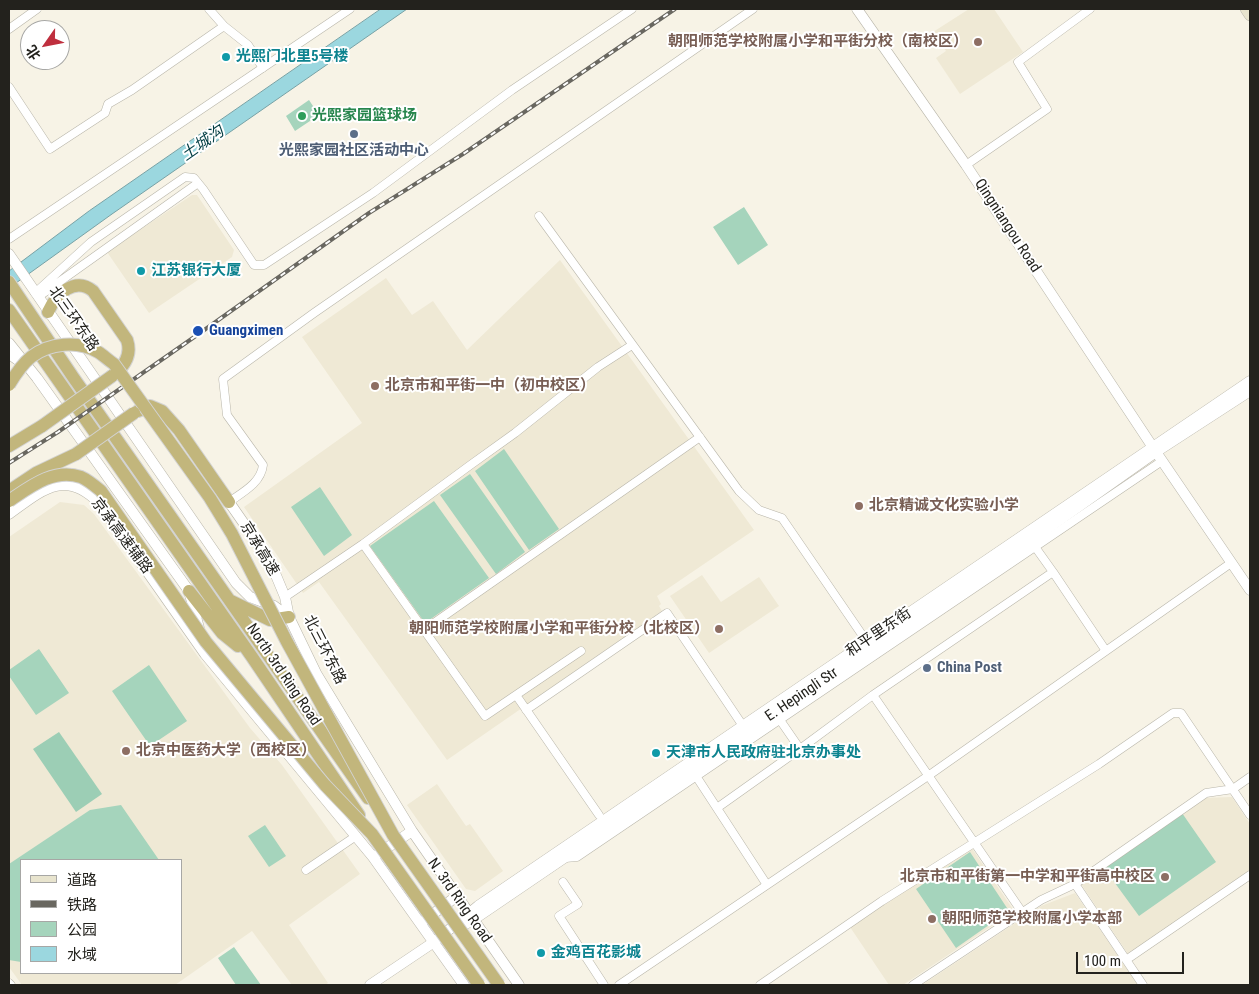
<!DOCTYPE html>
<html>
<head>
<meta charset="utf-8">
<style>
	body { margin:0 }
	#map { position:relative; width:1259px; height:994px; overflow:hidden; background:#f7f3e6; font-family:"Roboto Condensed","Noto Sans SC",sans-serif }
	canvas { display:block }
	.frame { position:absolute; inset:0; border:10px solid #23221d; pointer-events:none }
	.legend { position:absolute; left:20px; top:859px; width:162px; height:115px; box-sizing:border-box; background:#fff; border:1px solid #a7a7a5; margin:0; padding:6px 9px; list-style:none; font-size:15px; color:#23221d }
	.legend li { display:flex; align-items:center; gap:10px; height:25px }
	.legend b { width:25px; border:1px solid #a7a7a5 }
	.north { position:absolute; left:20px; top:20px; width:50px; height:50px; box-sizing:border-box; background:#fff; border:1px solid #a7a7a5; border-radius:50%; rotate:237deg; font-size:14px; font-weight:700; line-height:20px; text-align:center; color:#23221d }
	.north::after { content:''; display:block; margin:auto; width:18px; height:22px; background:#bf2f3e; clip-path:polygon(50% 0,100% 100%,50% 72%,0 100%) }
	.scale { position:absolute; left:1076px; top:952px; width:108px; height:22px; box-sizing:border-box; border:2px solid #23221d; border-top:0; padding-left:6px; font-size:15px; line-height:18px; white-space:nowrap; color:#23221d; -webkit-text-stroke:4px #fff; paint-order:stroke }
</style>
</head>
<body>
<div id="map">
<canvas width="1259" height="994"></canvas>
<div class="frame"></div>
<ul class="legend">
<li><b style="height:6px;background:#e8e4ce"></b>道路</li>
<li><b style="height:6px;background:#696760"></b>铁路</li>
<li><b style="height:14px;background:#a5d4bc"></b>公园</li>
<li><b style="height:14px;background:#9bd7df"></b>水域</li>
</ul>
<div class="north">北</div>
<div class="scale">100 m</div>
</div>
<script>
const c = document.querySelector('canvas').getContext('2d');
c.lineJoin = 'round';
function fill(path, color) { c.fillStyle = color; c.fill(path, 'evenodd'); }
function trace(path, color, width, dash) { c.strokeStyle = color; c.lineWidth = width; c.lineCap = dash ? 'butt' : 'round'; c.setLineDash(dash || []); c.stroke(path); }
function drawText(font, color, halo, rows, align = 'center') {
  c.font = font + ' "Roboto Condensed","Noto Sans SC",sans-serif'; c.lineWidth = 4; c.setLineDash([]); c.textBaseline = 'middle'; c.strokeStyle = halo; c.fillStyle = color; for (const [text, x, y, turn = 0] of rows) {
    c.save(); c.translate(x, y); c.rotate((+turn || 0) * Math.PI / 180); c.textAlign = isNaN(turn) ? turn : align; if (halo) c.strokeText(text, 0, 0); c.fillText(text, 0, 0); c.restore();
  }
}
fill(new Path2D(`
	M969,9H994L1023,52L960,94L936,58L946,51L933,32Z
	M192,195H197L234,250L232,257L149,313L107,252Z
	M560,260L754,530L657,596L661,604L659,606L662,611L447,760L319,582L303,593L244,507L362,423L302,337L386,278L412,315L433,301L467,350Z
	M60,502L84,505L94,514L250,728L282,765L360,874L289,925L328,983L325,985H292L252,931L175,985H22L9,967V537ZM21,860H181V973H21Z
	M702,575L721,602L759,577L779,606L709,653L670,596Z
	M437,784L466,826L470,824L503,871L475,891L466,889L407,805Z
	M1232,797L1250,824V871L1128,954L1081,884L1203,798Z
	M971,847L1014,911L903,985H889L850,927Z
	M1075,893L1138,985H922L1041,906Z`), '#efe9d5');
fill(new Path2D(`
	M309,100L319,115L295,131L286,116Z
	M744,207L768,245L738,265L713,227Z
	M504,449L559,529L529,550L475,471Z
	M470,474L525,552L496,574L440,495Z
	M320,487L352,535L324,556L291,507Z
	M434,501L489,578L425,623L370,546Z
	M39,649L69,693L36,715L9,676V670Z
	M149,665L187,721L150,746L112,691Z
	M121,805L159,860H21V962L9,960V864L90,810Z
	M1182,813L1216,862L1139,916L1104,868Z
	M265,825L286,856L269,867L248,836Z
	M970,852L1009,911L956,948L916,889Z
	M234,947L261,985H236L218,958Z`), '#a5d4bc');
fill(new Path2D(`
	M59,732L102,794L76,812L33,749Z`), '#9cceb5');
const water = new Path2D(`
	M381,9H407L112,214L9,288V271L89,211Z`);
fill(water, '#9bd7df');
trace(water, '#77a1a5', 1);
const minor = new Path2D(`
	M209,9L224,26
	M9,29L37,9
	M9,87L50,149L105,113L108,104L132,90L224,26L248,45L263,68
	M966,165L1047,109L1018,62L1090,9
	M539,216L739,491L759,510L782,518L867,642
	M9,239L350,9
	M35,293L91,242L185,177L194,178L203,189L254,265H264L373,193L512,90L632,9
	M38,297L198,183
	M9,355L23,365
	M229,502C243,492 261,483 263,465L227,415L223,379L314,313L753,9
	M363,544L485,716L581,651
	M1053,572L1106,651
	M285,597L363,544L469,466L515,433L598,367L632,345
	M424,630L700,437
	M516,695L599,815
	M873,695L1022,912
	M526,710L667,613L743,726
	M780,720L800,749
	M696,776L767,885
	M717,808L800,749L873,695L1053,572L1033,544
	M565,858L577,857L1162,461
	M306,870L356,836
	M563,882L578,904L559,916L604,985
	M1075,884L1143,985
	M1126,960L1250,875
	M9,983L11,985
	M619,985L928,776L1231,563
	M760,985L882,901L1099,764L1173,713H1181L1250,815
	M913,985L1041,900L1075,884L1206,793L1233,789L1250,777`);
const tertiary = new Path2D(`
	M857,9L966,165L1156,452L1250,590
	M9,254L236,583L250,597L274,606L289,617L316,673L412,831L519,985
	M9,343L37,378L189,591L199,628
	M229,502L270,561L285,597L289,617
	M9,514C41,491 64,468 99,503L205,654L373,857L464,985
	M378,854L412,831
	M425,920L457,896
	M458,928L473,920L1030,541L1156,452L1250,391
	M370,985L434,942L478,906L1250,381`);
const secondary = new Path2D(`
	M1246,9L1250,15`);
const trunk = new Path2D(`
	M9,282L73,377L368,798
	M9,310L252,657L359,815
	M48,312C56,294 75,276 93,291L127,340C132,355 124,367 112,376
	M138,411L150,406L162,411L179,430L229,502
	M9,446L42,426
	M9,491L36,473L76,454
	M189,591L222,633L238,646
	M231,601L270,620L289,617`);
trace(minor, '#b8b5a9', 9);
trace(tertiary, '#b8b5a9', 11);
trace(secondary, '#b8b5a9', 12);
trace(trunk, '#d3d3d2', 14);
trace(minor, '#fff', 8);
trace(tertiary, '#fff', 10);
trace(secondary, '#e8e4ce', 11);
trace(trunk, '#c2b67c', 12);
const rail = new Path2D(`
	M9,463L58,432L200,333L369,213L463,154L675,9`);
trace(rail, '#696760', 4);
trace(rail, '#fff', 2, [5.5]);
const trunkBridge = new Path2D(`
	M9,385C15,375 22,364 31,357C49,343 78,340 98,352C103,355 108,360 114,364L210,498L232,534L287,642L393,835L499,985
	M42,426L112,376
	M76,454L134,413
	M9,501C31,486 54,468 81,477C88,480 95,486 101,491L206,642L325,785L372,834L479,985`);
trace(trunkBridge, '#d3d3d2', 14, []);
trace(trunkBridge, '#c2b67c', 12);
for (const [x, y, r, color] of [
	[978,42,5,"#8d6e63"],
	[226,57,5,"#0f9aa8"],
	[302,116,5,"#2e9e5b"],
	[354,134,5,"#5c6f8a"],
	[141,271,5,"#0f9aa8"],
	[198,331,6,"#1a4fb4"],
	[375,386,5,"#8d6e63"],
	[859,506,5,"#8d6e63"],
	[719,629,5,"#8d6e63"],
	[927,668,5,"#5c6f8a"],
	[126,751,5,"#8d6e63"],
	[656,753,5,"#0f9aa8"],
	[1165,877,5,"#8d6e63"],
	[932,919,5,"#8d6e63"],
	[541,953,5,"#0f9aa8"]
]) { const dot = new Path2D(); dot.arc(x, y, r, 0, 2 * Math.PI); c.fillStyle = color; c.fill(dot); trace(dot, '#fff', 2); }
drawText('bold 15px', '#785e54', '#fff', [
	["朝阳师范学校附属小学和平街分校（南校区）",968,42,"right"],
	["北京市和平街一中（初中校区）",385,386],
	["北京精诚文化实验小学",869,506],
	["朝阳师范学校附属小学和平街分校（北校区）",709,629,"right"],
	["北京中医药大学（西校区）",136,751],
	["北京市和平街第一中学和平街高中校区",1155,877,"right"],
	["朝阳师范学校附属小学本部",942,919]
], 'left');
drawText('bold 15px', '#0d838f', '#fff', [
	["光熙门北里5号楼",236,57],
	["江苏银行大厦",151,271],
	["天津市人民政府驻北京办事处",666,753],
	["金鸡百花影城",551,953]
], 'left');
drawText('bold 15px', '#27864d', '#fff', [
	["光熙家园篮球场",312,116]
], 'left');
drawText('bold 15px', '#4e5e75', '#fff', [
	["光熙家园社区活动中心",354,151],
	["China Post",937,668,"left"]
]);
drawText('15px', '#23221d', '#fff', [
	["Qingniangou Road",1007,226,57],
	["北三环东路",73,319,55],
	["京承高速辅路",121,536,53],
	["京承高速",259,549,59],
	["和平里东街",879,633,-34],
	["北三环东路",324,650,63],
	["North 3rd Ring Road",283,675,56],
	["E. Hepingli Str",802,695,-34],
	["N. 3rd Ring Road",459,901,55]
]);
drawText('bold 15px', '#164399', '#fff', [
	["Guangximen",209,331]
], 'left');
drawText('italic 16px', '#003c42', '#fff', [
	["土城沟",203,144,-35]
]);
</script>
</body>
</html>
